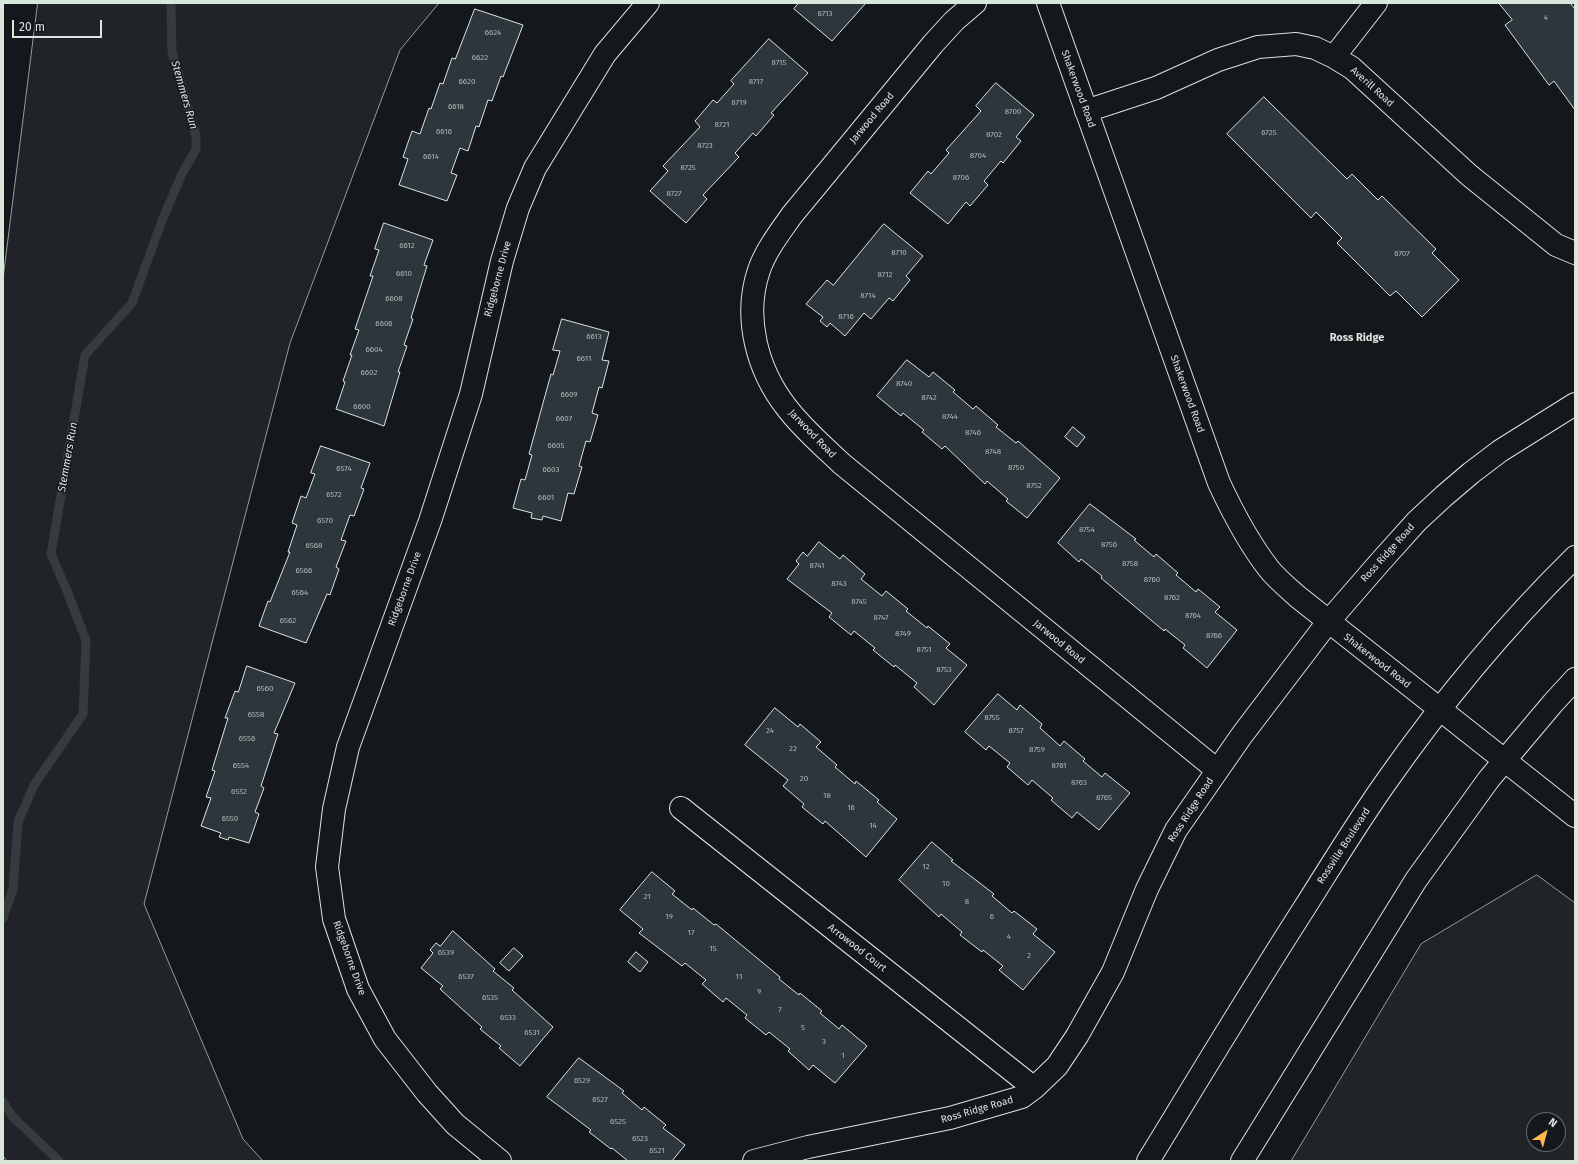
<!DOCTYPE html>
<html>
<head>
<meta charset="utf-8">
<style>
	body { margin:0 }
	#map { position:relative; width:1578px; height:1164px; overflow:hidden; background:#14181c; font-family:"Fira Sans",sans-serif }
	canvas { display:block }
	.frame { position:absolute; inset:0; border:4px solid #d8e6dc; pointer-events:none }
	.north { position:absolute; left:1526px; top:1112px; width:40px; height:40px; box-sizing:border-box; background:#14181c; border:1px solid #626a69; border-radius:50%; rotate:36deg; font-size:11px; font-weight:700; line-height:16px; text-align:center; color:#d8e6dc }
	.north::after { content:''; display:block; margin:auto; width:14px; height:18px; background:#ffb74d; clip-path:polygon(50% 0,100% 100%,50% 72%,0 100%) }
	.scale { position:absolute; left:12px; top:20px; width:90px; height:18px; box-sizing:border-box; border:2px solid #d8e6dc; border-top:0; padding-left:5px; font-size:12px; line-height:14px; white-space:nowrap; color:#d8e6dc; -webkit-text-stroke:3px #14181c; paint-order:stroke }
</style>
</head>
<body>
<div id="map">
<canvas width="1578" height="1164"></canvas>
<div class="frame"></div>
<div class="north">N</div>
<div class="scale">20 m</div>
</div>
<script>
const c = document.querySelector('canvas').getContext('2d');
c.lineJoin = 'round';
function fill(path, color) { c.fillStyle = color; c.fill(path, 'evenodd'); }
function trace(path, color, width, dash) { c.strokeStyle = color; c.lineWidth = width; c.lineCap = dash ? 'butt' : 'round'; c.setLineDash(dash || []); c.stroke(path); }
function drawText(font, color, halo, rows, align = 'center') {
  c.font = font + ' "Fira Sans",sans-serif'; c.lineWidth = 3; c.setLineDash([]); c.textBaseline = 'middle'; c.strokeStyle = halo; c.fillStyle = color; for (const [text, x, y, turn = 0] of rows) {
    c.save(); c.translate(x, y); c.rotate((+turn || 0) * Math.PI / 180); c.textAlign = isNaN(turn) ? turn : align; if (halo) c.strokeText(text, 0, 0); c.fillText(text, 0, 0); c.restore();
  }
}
const green = new Path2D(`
	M38,3H439L400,50L290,343L144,904L243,1139L263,1161H7L3,1156V279Z
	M1537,875L1575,903V1161H1291L1421,944ZM1534,1120H1558V1144H1534Z`);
fill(green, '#202428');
trace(green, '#939e99', 1);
trace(new Path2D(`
	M3,918L13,889L18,822L34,785L83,714L86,640L67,591L51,554L85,355L132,303L163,218L182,174L196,149V136L172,52L171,3
	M3,1102L13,1117L59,1161`), '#363b3e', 9);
const building = new Path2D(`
	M799,3H866L832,41L794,9Z
	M1499,3H1570L1575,9V110L1554,81L1549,85L1505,25L1512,20Z
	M475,9L523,25L503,77L501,76L492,101L488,100L479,127L476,126L468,151L460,148L451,173L457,175L447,201L399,185L408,159L403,157L412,131L420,134L429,108L431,109L440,83L443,84L452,58L455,59Z
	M769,39L808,73L771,113L774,115L756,136L753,133L735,153L739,157L703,195L707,199L686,223L650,191L668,171L663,166L700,127L695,121L713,100L717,103L734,84L731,81Z
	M996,83L1034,115L1016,137L1021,141L1003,163L1001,161L984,181L988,185L970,206L966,202L948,224L910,193L928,171L931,174L949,153L946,150L981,111L976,106Z
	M1264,97L1347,179L1352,174L1378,200L1382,196L1436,249L1432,253L1459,280L1422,317L1396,291L1390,296L1337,243L1342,238L1316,212L1311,218L1227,134Z
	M384,223L433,240L424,265L427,266L411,318L413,319L404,345L407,346L398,372H400L384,426L336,409L345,382L343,381L352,355H350L359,330L355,329L373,276H370L379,250L375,249Z
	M884,224L923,256L906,276L910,280L893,301L889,298L871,319L864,313L845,336L830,323L827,327L820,321L823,317L806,304L827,280L833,285Z
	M562,319L609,332L602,360L609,361L602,388L599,387L592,413L598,415L590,442L586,441L579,466L582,467L574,494L568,493L561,521L543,516L542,520L531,518L532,513L513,508L521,479L525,480L532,455L529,454L551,374L553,375L560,351L553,350Z
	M907,360L929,377L933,372L955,390L953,392L973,409L976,406L998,425L996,427L1016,443L1018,441L1060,478L1027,518L1006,501L1008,499L987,481L985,484L945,446L942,449L922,432L924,430L903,413L901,416L877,396Z
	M1073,427L1085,437L1077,447L1065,437Z
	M321,446L370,463L361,488L364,489L354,516L350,515L341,540L346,541L336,567L339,569L330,595L327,594L306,643L259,626L268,601L270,602L290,552H288L297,525L292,523L301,496L306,498L315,474L311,473Z
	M1090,504L1136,539L1134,540L1154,557L1156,554L1178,573L1176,575L1196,592L1198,589L1220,607L1215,612L1237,630L1207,668L1183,648L1185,645L1165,629L1164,631L1101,578L1102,576L1081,559L1079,562L1058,543Z
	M819,542L840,559L843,555L865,574L861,579L882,596L886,591L908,609L906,611L927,628L928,626L950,644L946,648L967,665L934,705L914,687L917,683L895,665L894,667L873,650L875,648L854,631L851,635L829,617L832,613L787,579L799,564L796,561L803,552L807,556Z
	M247,666L295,683L274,733L278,734L261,786L264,788L255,812L259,814L249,843L229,837L228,840L219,837L221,833L201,826L211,798L206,797L215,771L212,770L228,718H225L235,691L238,692Z
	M998,694L1017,710L1020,705L1042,724L1040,728L1060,746L1064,741L1085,759L1083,761L1102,777L1105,773L1130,793L1099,830L1077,812L1072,818L1051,800L1053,798L1032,780L1028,785L1007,767L1010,763L989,746L986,750L965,732Z
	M775,708L798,727L800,724L821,742L816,747L837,765L835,767L855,784L856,781L879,800L877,802L897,819L866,857L825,821L823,824L802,807L804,804L783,786L788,780L745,745Z
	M932,842L953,860L951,861L994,894L992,896L1012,913L1014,911L1037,929L1033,934L1055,952L1023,990L999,970L1003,966L983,950L982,952L960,935L962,932L941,914L939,917L899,880Z
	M652,872L675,891L672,894L692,910L693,908L714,925L716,924L780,977L779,979L799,995L800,993L822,1011L820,1013L839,1029L842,1025L867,1046L835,1083L813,1065L809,1070L788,1051L790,1049L769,1032L766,1035L745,1018L747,1015L726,998L723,1002L702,984L706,980L685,963L682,966L639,933L643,929L620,910Z
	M453,931L495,969L493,971L514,988L512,990L553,1027L520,1066L499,1048L501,1046L480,1029L482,1027L440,989L443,986L421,968L433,953L430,950L436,943L440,946Z
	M514,948L523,956L509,971L500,963Z
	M636,952L648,962L640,972L628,962Z
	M579,1058L624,1091L622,1093L642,1110L644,1107L666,1125L663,1128L685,1145L672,1161H628L612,1148L611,1149L589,1132L591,1130L547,1097Z`);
fill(building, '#2c363c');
trace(building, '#d8e6dc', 1);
const minor = new Path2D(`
	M975,3L954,21L933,44L792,215C780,232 766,250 759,270C743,317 757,370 787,408C803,429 823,446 842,464L1217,770
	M1048,3L1219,483C1233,513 1248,542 1269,569C1277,579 1288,588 1298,597L1575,816
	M1334,57L1376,3
	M1086,111L1156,88L1218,60L1258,47L1296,44L1315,48L1334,57L1352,68L1469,175L1556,245L1575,253
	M681,808L1034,1088
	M500,1161L455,1124L427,1093L385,1039L358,989L334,919L327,867L334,809L348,747L430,521L471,394L502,261L518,208L535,168L605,54L648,3
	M754,1161L808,1147L950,1118L1022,1097L1034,1088L1057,1066L1077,1036L1113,972L1147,889L1176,830L1242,735L1328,622L1381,561L1417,521L1444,496L1471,473L1500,451L1575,404`);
const major = new Path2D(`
	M1148,1161C1200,1076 1251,991 1305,907C1331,866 1357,823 1386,782C1442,702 1505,626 1575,557
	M1242,1161L1416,880L1489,779L1553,703L1575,679`);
trace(minor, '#d8e6dc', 24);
trace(major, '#d8e6dc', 24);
trace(minor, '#14181c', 22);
trace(major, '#14181c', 22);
drawText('8px', '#adbab4', null, [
	["8713",825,14],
	["4",1546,18],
	["6624",493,33],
	["6622",480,58],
	["8715",779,63],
	["6620",467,82],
	["8717",756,82],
	["8719",739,103],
	["6618",456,107],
	["8700",1013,112],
	["8721",722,125],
	["6616",444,132],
	["6725",1269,133],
	["8702",994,135],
	["8723",705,146],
	["8704",978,156],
	["6614",431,157],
	["8725",688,168],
	["8706",961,178],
	["8727",674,194],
	["6612",407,246],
	["8710",899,253],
	["6707",1402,254],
	["6610",404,274],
	["8712",885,275],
	["8714",868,296],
	["6608",394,299],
	["8716",846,317],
	["6606",384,324],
	["6613",594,337],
	["6604",374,350],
	["6611",584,359],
	["6602",369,373],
	["8740",904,384],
	["6609",569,395],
	["8742",929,398],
	["6600",362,407],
	["8744",950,417],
	["6607",564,419],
	["8746",973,433],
	["6605",556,446],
	["8748",993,452],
	["8750",1016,468],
	["6574",344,469],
	["6603",551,470],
	["8752",1034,486],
	["6572",334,495],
	["6601",546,498],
	["6570",325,521],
	["8754",1087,530],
	["8756",1109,545],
	["6568",314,546],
	["8758",1130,564],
	["8741",817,566],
	["6566",304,571],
	["8760",1152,580],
	["8743",839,584],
	["6564",300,593],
	["8762",1172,598],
	["8745",859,602],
	["8764",1193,616],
	["8747",881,618],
	["6562",288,621],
	["8749",903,634],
	["8766",1214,636],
	["8751",924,650],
	["8753",944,670],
	["6560",265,689],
	["6558",256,715],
	["8755",992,718],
	["24",770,731],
	["8757",1016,731],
	["6556",247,739],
	["22",793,749],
	["8759",1037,750],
	["6554",241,766],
	["8761",1059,766],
	["20",804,779],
	["8763",1079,783],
	["6552",239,792],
	["18",827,796],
	["8765",1104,798],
	["16",851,808],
	["6550",230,819],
	["14",873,826],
	["12",926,867],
	["10",946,884],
	["21",647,897],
	["8",967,902],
	["19",669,917],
	["6",992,917],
	["17",691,933],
	["4",1009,937],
	["15",713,949],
	["6539",446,953],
	["2",1029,956],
	["6537",466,977],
	["11",739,977],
	["9",759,992],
	["6535",490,998],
	["7",780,1010],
	["6533",508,1018],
	["5",803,1028],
	["6531",532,1033],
	["3",824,1042],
	["1",843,1056],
	["6529",582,1081],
	["6527",600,1100],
	["6525",618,1122],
	["6523",640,1139],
	["6521",657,1151]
]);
drawText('10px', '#d8e6dc', '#14181c', [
	["Averill Road",1372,87,42],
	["Shakerwood Road",1078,89,70],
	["Jarwood Road",872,118,-50],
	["Ridgeborne Drive",498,279,-75],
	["Shakerwood Road",1187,394,70],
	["Jarwood Road",812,434,46],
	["Ross Ridge Road",1388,553,-48],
	["Ridgeborne Drive",405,589,-70],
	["Jarwood Road",1059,642,39],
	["Shakerwood Road",1377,661,38],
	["Ross Ridge Road",1191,810,-57],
	["Rossville Boulevard",1344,846,-57],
	["Arrowood Court",857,948,38],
	["Ridgeborne Drive",349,958,70],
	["Ross Ridge Road",977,1110,-16]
]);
drawText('italic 11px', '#d8e6dc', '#14181c', [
	["Stemmers Run",184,95,74],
	["Stemmers Run",68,457,-80]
]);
drawText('bold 11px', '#d8e6dc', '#14181c', [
	["Ross Ridge",1357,338]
]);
</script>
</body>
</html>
